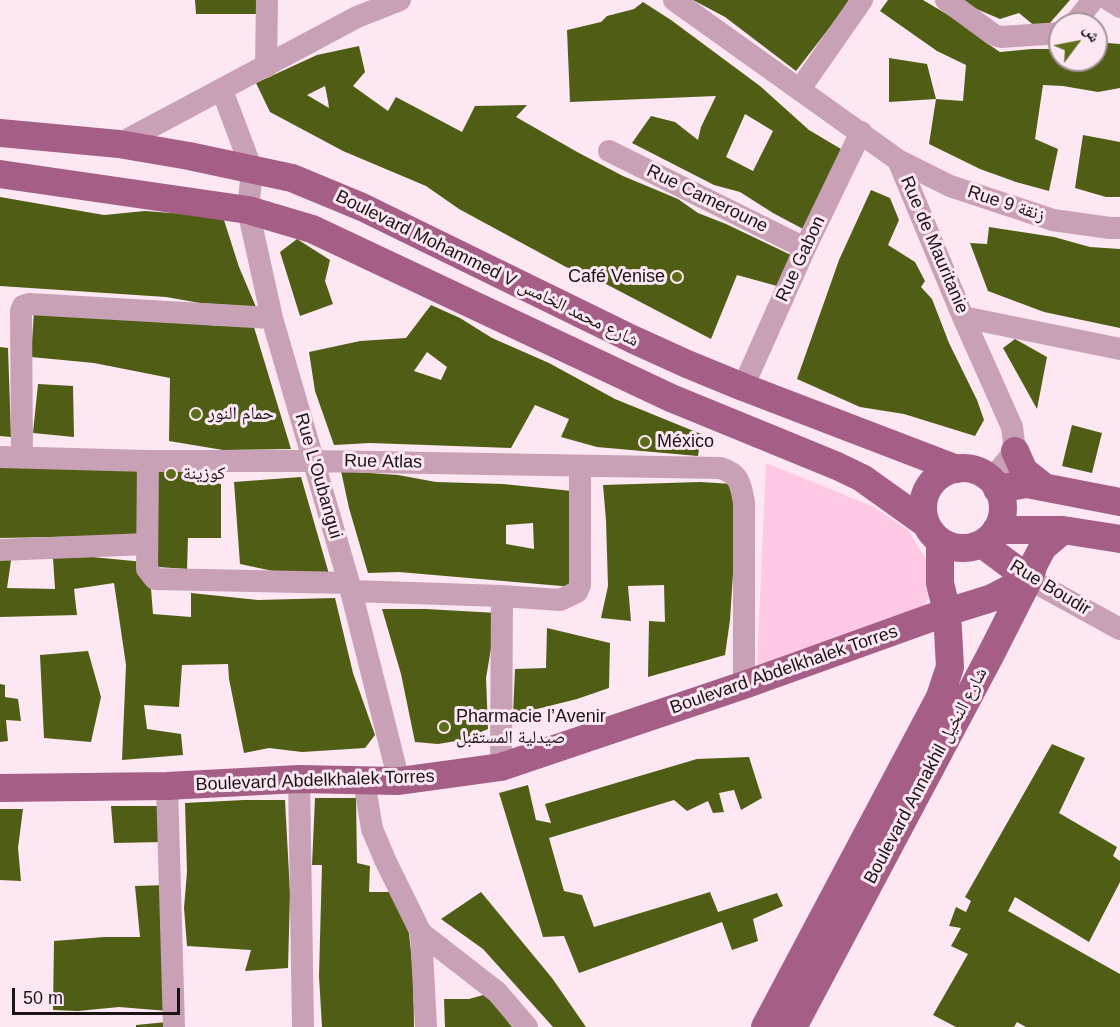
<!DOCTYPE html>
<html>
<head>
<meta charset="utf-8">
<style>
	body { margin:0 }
	#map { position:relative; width:1120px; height:1027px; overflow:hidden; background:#fce7f2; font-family:Helvetica,"Noto Naskh Arabic",sans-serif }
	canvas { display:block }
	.north { position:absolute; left:1048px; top:12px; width:60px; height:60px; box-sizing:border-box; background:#fce7f2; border:2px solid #a2939a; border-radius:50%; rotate:58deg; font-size:16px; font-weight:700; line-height:24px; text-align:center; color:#1b1417 }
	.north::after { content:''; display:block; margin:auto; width:21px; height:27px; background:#5d6d19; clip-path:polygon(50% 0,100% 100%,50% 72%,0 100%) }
	.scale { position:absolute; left:12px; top:988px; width:168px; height:27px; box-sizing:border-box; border:3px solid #1b1417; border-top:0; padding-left:8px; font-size:18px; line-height:21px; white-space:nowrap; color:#1b1417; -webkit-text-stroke:4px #fce7f2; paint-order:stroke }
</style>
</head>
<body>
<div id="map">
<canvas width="1120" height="1027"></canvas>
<div class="north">ش</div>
<div class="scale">50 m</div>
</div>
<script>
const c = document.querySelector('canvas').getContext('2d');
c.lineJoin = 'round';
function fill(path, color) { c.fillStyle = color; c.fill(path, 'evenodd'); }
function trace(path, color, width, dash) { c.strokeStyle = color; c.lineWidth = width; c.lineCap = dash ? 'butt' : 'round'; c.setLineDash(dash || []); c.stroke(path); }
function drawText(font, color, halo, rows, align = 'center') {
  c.font = font + ' Helvetica,"Noto Naskh Arabic",sans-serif'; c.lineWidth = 6; c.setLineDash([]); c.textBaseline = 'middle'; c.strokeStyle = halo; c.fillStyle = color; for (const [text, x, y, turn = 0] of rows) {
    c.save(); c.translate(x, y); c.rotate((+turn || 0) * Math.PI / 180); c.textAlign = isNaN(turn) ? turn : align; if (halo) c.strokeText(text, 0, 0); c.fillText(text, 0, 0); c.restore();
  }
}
fill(new Path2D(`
	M766,463L874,507L908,530L930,566L933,585L927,601L919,614L757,666Z`), '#ffc8e5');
fill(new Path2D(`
	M195,0H256L258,14H196Z
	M693,0H851L796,71L725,17Z
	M888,0H923L960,22L985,42L1000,52L1032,49H1060V60H1096V42L1120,44V88L1098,92L1063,86L1043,85L1035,139L1058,149L1049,191L1016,182L980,169L929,144L936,99L889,102V58L927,64L936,99L963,101L966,65L937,51L880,11Z
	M963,0H1070L1042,32L1019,13L1000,19L972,7Z
	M643,2L671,20L760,86L809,130L841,149L805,230L773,213L740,192L714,185L632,143L651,116L675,122L698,140L701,127L716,96L570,102L567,30L601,22L607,16L634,9ZM745,114L773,131L753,171L726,157Z
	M359,46L365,72L353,86L388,111L396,97L462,132L475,106L527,105L516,117L579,153L623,176L678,199L698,213L726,224L791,255L777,286L737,275L711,339L606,284L566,267L459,209L426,186L343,151L270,112L256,83L317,55ZM325,86L328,101L329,108L307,95Z
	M1083,135L1120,142V197H1106L1075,188Z
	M871,190L890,198L899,220L888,245L915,262L925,281L921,287L932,299L949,343L977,400L984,420L975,436L904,414L860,407L797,379L839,260Z
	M0,197L104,215L145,211L223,217L239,267L256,307L200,303L166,297L0,286Z
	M989,227L1054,237L1090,247L1120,249V328L1044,312L988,291L970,243L987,244Z
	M297,239L330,260L325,281L333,304L300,316L280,252Z
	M431,305L460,318L492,338L549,363L615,399L701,434L698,456L597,447L561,437L569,419L535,405L511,448L370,443L334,445L315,391L309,352L360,341L406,338ZM427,352L447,367L441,380L414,371Z
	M34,311L95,314L219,326L253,324L291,449L223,450L169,441L170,378L94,363L31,357Z
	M1015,339L1047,357L1037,409L1003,348Z
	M0,347L8,348L11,437L0,436Z
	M38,384L73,386L74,437L33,433Z
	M1072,425L1102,433L1092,473L1062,466Z
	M0,464L140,469L139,538L102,536L0,538Z
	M152,466L191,467L192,479L221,484V538H188L187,569L158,567Z
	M341,471L398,475L436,482L503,484L572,491L573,587L399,572L368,573L349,508ZM533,523L534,549L506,544V525Z
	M301,477L329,574H287L240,564L234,482Z
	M700,482L733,484L734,558L730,620L725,655L648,677L649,621L665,622L664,585L628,586L631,621L601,618L608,586L606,520L603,485Z
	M12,554L7,588L55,589L53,558L92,557L144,562L151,589L153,614L191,617V593L258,600L335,598L353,673L375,735L365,748L302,752L269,748L244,753L229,679L228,664L182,665L179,707L144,705L147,729L181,734L183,755L122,760L126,665L114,583L74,589L77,615L0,617V555Z
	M382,609H426L497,613L486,678L488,729L462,740L438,744L415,742L401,674Z
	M547,628L610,643L609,688L577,699L513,715L515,669L546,668Z
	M88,651L101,697L91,742L44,738L40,655Z
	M0,684L5,685V697L18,699L21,721L6,720L8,741L0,742Z
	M1052,744L1085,758L1059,813L1117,847L1113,856L1120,861V882L1089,942L1015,897L1008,911L1120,974V1027H1026L1017,1022L1014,1027H956L933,1015L968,954L951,946L961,928L949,926L956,907L966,912L971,901L965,897Z
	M749,757L762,798L741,810L734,790L719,793L724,812L713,813L708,801L687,811L674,800L549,838L564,891L582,895L594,927L710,892L718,912L777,893L783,906L753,919L758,941L732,950L722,922L579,973L564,936L543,937L499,793L528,785L536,820L551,823L545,804L697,759Z
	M315,798H356L357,863L370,866L369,892H391L409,933L413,971L414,1027H322L319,976L322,865H312Z
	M244,800H285L290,893L288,968L245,971L251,950L187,946L184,908L187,872L185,803Z
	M111,806H161L163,842L114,843Z
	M0,809H23L18,848L21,881L0,880Z
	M167,885L168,1011L119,1007L78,1011L53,1010L54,941L104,937H140L135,886Z
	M481,892L552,978L586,1027H553L483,949L441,919Z
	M487,994L512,1027H445L444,999H469Z
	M167,1022L168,1027H136V1025Z`), '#505e15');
trace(new Path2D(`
	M674,0L898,160L963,317L1012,427L1015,451L991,480
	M946,0L994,35L1001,37L1060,33
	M1109,0L1120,7
	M1074,24L1093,0
	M266,67L267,0
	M800,89L862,0
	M222,90L252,170L248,210L272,318L349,583L399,781
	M119,144L357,17L400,0
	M609,151L805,248
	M898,160L950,186L1053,220L1110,228H1120
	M963,317L1120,349
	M743,387L805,248L861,132
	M0,457L148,461H313L720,468C739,473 741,484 744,503V685
	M22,458L21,311L23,306L29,304L272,318
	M148,461L147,569L155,579L349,583
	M0,550L147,544
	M1029,579L1120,629
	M351,591L502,596L560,600L577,592L580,585V466
	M501,767L502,596
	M299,779L303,1027
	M364,781L372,829L386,862L421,933L426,1027
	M167,786L174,1027
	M421,933L497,992L527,1027`), '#c9a1b6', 22);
trace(new Path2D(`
	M0,133L119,144L189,156L292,178L362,207L632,339L687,364L743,387L957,469
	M0,174L248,210L312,229L671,398L837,466L862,478L925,523
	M1015,451L1024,471L1043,486
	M923 508a40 40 0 1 1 80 0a40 40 0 1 1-80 0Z
	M997,489L1027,484L1120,502
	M996,530H1063L1120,539
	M982,544L1029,579
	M0,788L167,786L299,779L399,781L501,767L744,685L947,612L992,598L1029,579
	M765,1027L940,697L950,667L947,612L940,583V541
	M793,1027L990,656L1029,579L1034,564L1043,547L1063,530`), '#a55f87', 28);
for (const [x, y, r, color] of [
	[677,277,6,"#5d6d19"],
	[196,414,6,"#5d6d19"],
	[645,442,6,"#5d6d19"],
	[171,474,6,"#5d6d19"],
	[444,727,6,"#5d6d19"]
]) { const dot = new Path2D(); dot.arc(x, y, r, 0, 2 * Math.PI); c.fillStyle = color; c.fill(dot); trace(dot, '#fce7f2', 2); }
drawText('18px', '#1b1417', '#fce7f2', [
	["Rue Cameroune",707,199,26],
	["Rue 9 زنقة",1006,204,18],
	["Rue de Mauritanie",934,245,67],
	["Rue Gabon",801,259,-65],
	["Boulevard Mohammed V شارع محمد الخامس",487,269,26],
	["Rue Atlas",383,462,1],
	["Rue L'Oubangui",318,476,74],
	["Rue Boudir",1050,588,31],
	["Boulevard Abdelkhalek Torres",784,670,-19],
	["Boulevard Annakhil شارع النخيل",926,776,-62],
	["Boulevard Abdelkhalek Torres",315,781,-2]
]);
drawText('18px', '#1b1417', '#fce7f2', [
	["Café Venise",665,277,"right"],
	["حمام النور",208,414],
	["México",657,442],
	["كوزينة",183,474],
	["Pharmacie l’Avenir",456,717],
	["صيدلية المستقبل",456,738]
], 'left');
</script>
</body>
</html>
